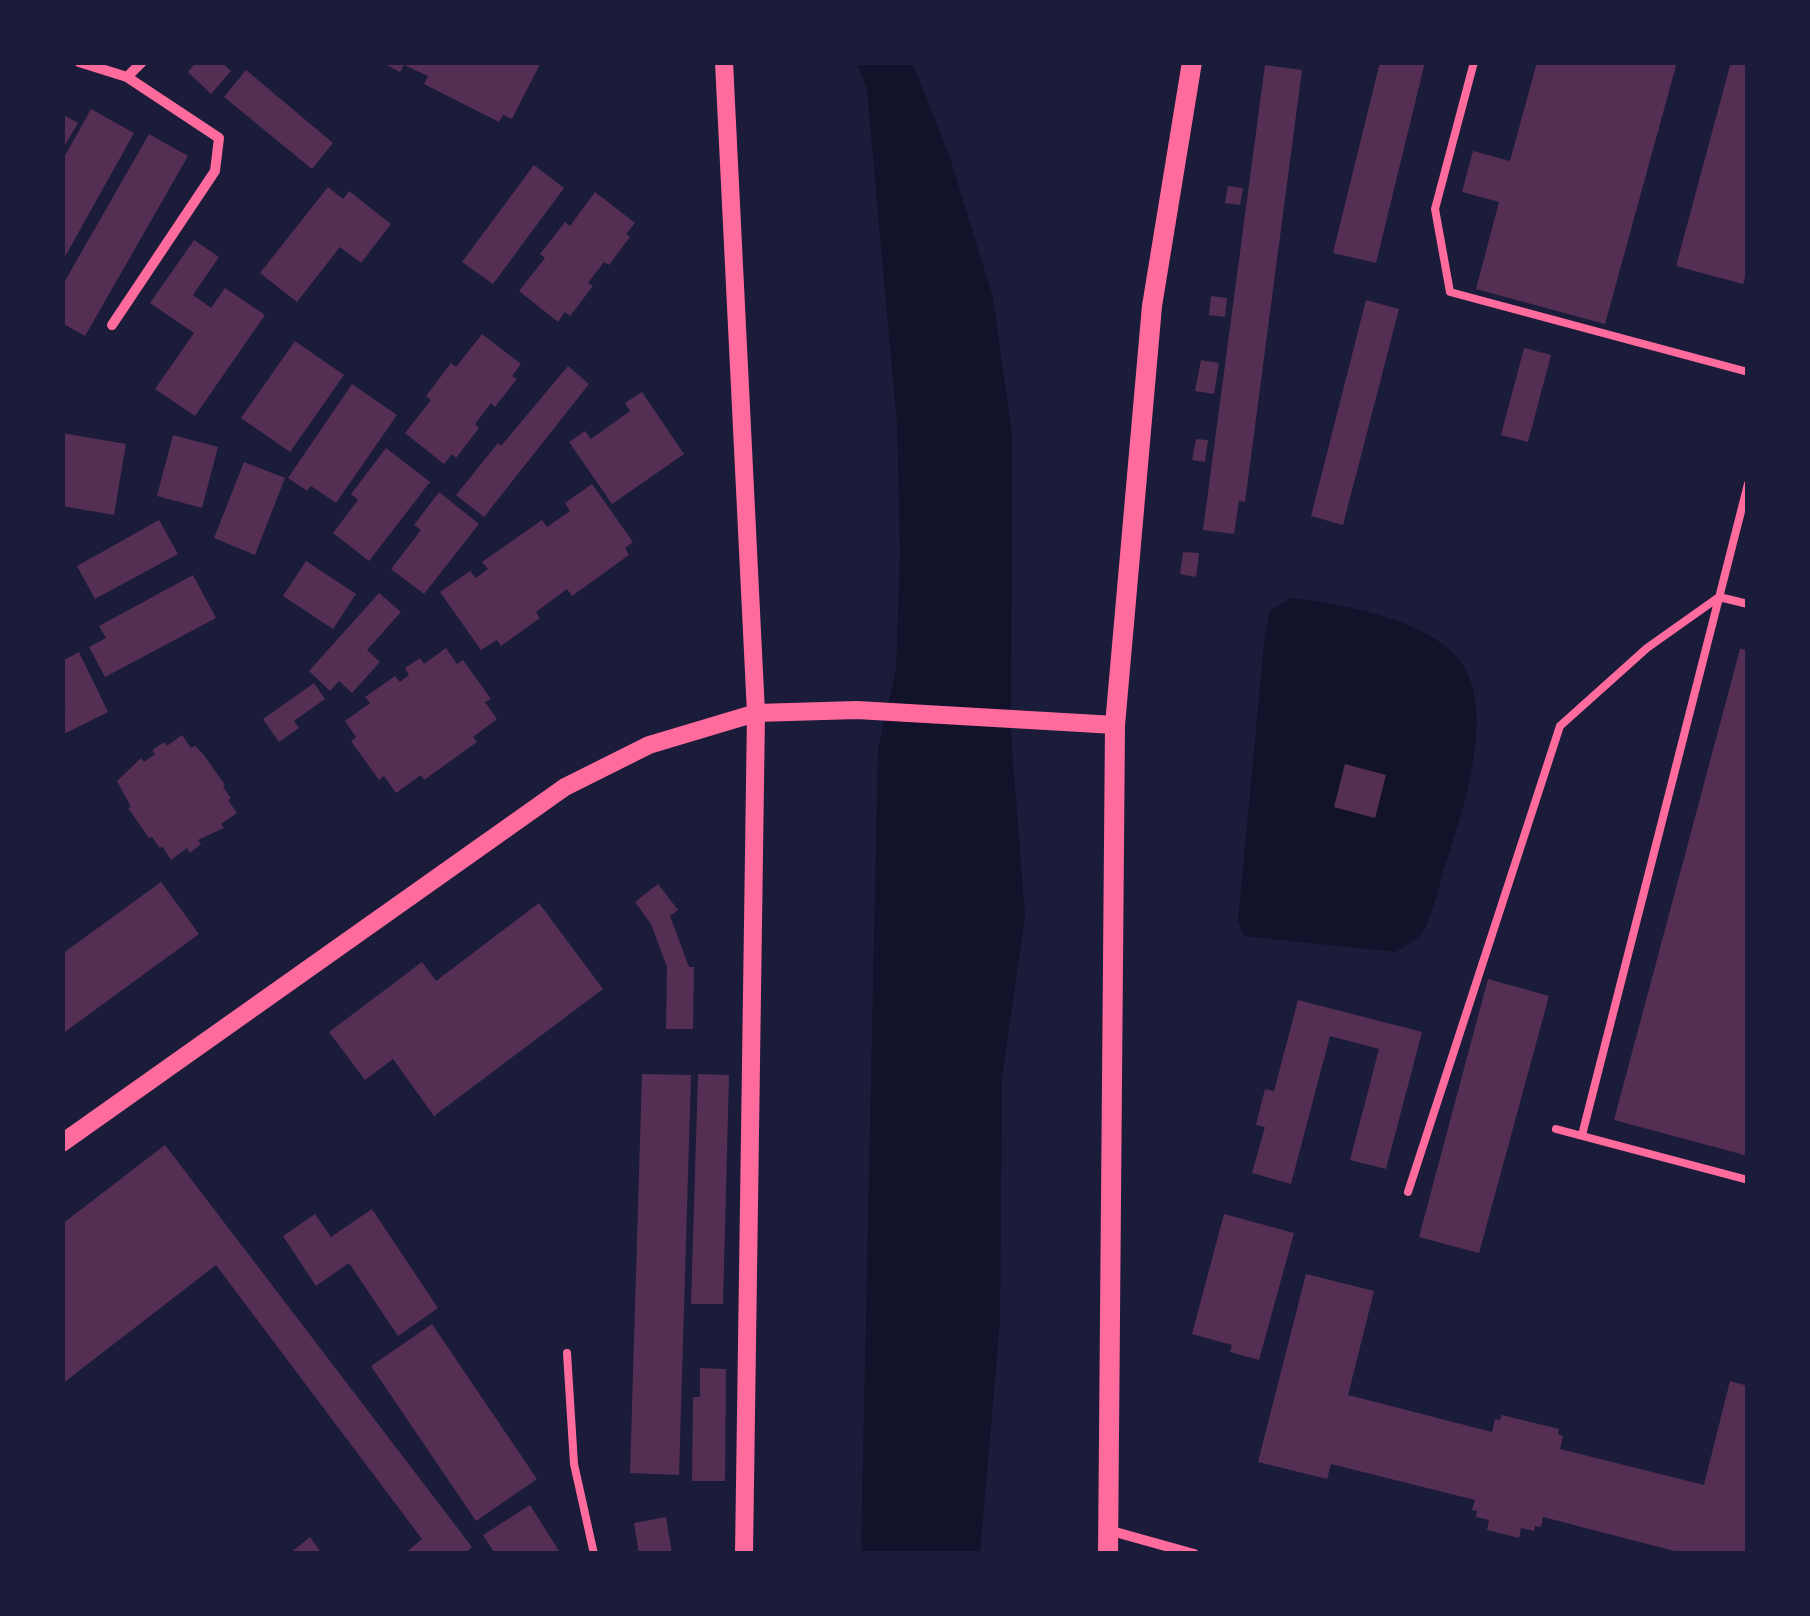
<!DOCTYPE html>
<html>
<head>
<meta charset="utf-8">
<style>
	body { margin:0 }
	#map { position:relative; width:1810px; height:1616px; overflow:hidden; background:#1b1b3a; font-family:"Archivo Narrow",sans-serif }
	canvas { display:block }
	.frame { position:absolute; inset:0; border:65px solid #1b1b3a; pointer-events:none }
</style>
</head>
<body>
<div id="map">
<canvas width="1810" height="1616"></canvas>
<div class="frame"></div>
</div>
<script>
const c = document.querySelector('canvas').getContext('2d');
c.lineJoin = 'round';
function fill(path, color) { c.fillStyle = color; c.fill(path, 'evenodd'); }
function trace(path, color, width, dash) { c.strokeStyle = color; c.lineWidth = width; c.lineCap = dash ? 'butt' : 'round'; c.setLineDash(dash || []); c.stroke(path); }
fill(new Path2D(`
	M857,63H913L950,158L993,298L1012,435L1011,734L1025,917L1002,1078L1000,1321L980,1553H861L878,748L896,670L900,551L897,424L867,90Z
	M1291,598C1341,604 1428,619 1460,661C1498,711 1461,816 1444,869C1438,888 1434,910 1425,928C1421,938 1405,945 1396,952L1243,936L1238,921L1265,634L1270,611Z`), '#12122b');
fill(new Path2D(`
	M196,62H221L231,71L211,94L188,72Z
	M381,62H541L512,119L503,115L499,122L424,84L428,76L404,65L400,72Z
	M1380,62H1425L1376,263L1333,253Z
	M1537,62H1677L1605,324L1476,289L1499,202L1462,192L1473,151L1510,161Z
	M1731,62H1748V267L1743,284L1676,266Z
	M1265,65L1302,70L1245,502L1239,501L1234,534L1203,530Z
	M246,70L333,143L312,169L224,97Z
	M91,109L134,133L62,262V161Z
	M64,115L78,123L62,150V118Z
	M149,134L188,156L85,336L62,323V286Z
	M534,165L564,188L493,284L462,262Z
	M1228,186L1243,188L1240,205L1225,203Z
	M328,187L343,199L349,191L391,224L361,263L340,247L297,302L260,273Z
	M595,192L635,223L626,234L630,237L609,265L604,262L588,283L593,286L570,316L565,312L558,322L519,291L545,258L540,254L565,222L570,226Z
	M194,240L219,257L193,295L211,308L225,288L265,315L195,416L155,389L194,333L150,303Z
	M1211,296L1227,298L1225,317L1209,315Z
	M1366,300L1399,309L1343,525L1311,516Z
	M482,334L521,364L512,376L517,379L495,407L491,403L475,424L479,428L456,458L452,454L444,464L405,433L431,400L426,396L451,363L456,367Z
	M295,341L344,375L290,452L241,418Z
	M1524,348L1551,355L1528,442L1501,435Z
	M1201,360L1219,363L1214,394L1195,391Z
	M568,366L589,384L484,517L456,495L498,443L501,446Z
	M352,384L397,415L336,503L311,486L307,491L288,478Z
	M642,392L684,454L612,504L569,442L585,431L591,439L630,411L625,403Z
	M62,433L126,444L114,515L62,506Z
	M173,435L218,447L202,508L157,496Z
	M1196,439L1208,440L1205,462L1192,460Z
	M386,448L430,482L369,561L333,533L358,500L351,494Z
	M244,462L285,478L255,555L214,538Z
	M592,484L633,542L625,548L629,555L572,596L567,589L536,612L540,618L501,646L497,640L481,650L440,592L470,571L476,578L488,569L482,562L542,520L547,527L570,511L565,503Z
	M439,492L479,524L424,594L391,569L421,530L414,525Z
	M159,520L178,554L95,599L77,566Z
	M1183,552L1199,553L1196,577L1180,574Z
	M306,561L356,594L333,629L283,596Z
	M193,575L216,618L105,677L89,647L106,638L99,626Z
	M379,593L401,612L367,650L380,662L352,693L339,681L330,691L309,671Z
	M446,648L457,664L463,660L491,699L485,702L497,719L473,737L477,742L424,780L421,775L396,793L384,776L379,780L351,741L356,737L345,721L370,703L365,697L395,676L400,682L409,675L405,668L420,658L424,664Z
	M1740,649L1748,650V1156L1614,1120Z
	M79,652L108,712L62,735V709L66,707L62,699V661Z
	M314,683L325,699L294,721L299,728L279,742L263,719Z
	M182,735L191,748L195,746L204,755L225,785L223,787L231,798L228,800L237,813L221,824L224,828L198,840L201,844L190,853L187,848L171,860L162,846L160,848L152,837L149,838L128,808L131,807L117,781L141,758L144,762L155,754L152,750L164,742L167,746Z
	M1345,764L1386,775L1375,818L1334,807Z
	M161,882L199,934L62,1034V954Z
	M658,884L678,910L670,916L689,967H694L693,1029H666L667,967L651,924L635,902Z
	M539,903L603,989L434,1116L393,1059L365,1080L329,1032L422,962L436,981Z
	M1488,979L1549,996L1479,1253L1419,1237Z
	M1298,1000L1422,1032L1386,1169L1350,1160L1379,1049L1330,1036L1291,1184L1252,1173L1265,1127L1256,1125L1265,1089L1274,1091Z
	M642,1074L691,1075L679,1475L630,1473Z
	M698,1074L729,1075L723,1304H691Z
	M165,1145L472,1547L464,1554H404L422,1539L216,1265L62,1384V1224Z
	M372,1209L438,1308L398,1336L349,1263L316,1286L283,1236L315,1214L331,1237Z
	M1224,1214L1294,1233L1259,1360L1230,1352L1232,1345L1192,1334Z
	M1306,1274L1374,1291L1348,1395L1492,1432L1495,1419L1500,1420L1502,1415L1559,1429L1558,1434L1563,1436L1560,1449L1704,1485L1730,1381L1748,1386V1554H1686L1543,1517L1541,1527L1535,1526L1534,1531L1521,1528L1519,1538L1487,1530L1489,1520L1476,1517L1477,1511L1472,1510L1475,1500L1331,1464L1327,1479L1258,1462Z
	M432,1324L537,1479L476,1521L371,1366Z
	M700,1368L726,1369L725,1481H692L693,1397H700Z
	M530,1505L561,1554H495L483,1535Z
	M666,1517L672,1554H639L634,1523Z
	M310,1537L322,1554H289Z`), '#542f53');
trace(new Path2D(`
	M1474,62L1435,209L1450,292L1748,372
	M1556,1129L1748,1180
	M1582,1135L1748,484
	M1408,1192L1560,726L1647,648L1719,597L1748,604
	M567,1353L574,1464L594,1554`), '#ff6b9d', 8);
trace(new Path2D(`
	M79,62L127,77L219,138L215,171L112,325
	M127,77L142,62
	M1108,1530L1194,1554`), '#ff6b9d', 10);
trace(new Path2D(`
	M724,62L756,713L744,1554
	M62,1143L565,787L649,745L756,713L857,710L1115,725`), '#ff6b9d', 18);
trace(new Path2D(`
	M1108,1554L1115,725L1152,306L1192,62`), '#ff6b9d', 20);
</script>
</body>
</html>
